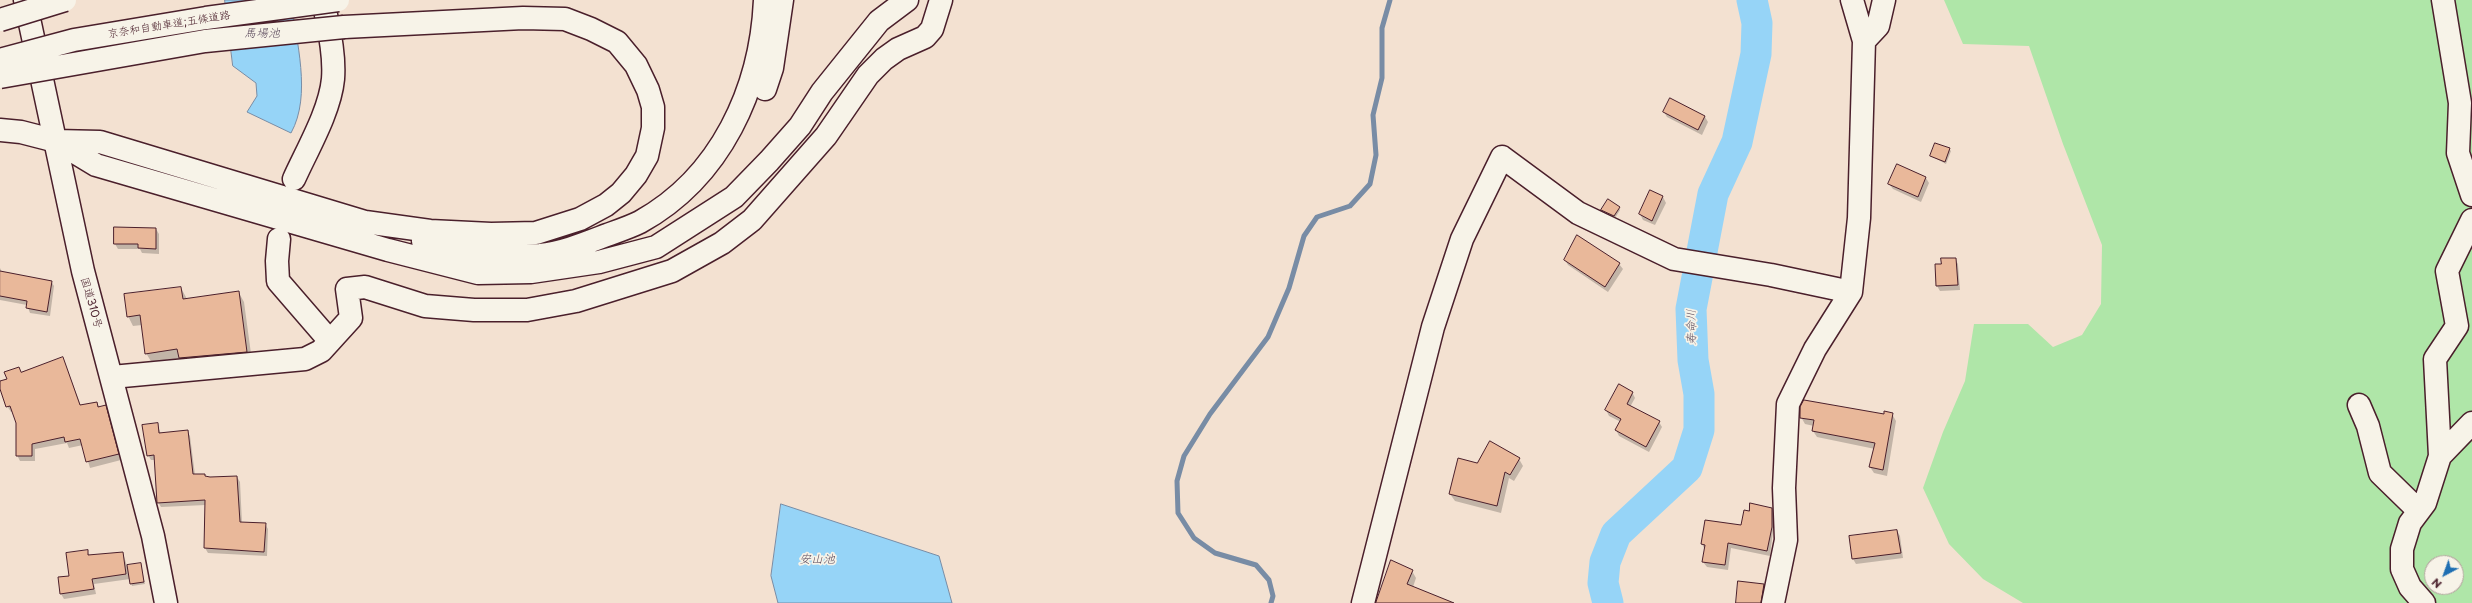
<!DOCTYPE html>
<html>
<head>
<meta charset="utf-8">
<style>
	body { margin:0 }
	#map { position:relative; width:2472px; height:603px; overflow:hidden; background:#f3e1d1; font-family:"Playpen Sans",sans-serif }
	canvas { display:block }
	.north { position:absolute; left:2424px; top:555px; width:40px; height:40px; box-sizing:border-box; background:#f7f3e8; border:1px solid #b29e9c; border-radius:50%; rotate:221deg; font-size:11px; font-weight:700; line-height:16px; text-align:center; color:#4a1f2b }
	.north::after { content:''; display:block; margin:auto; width:14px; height:18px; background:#1f6fb2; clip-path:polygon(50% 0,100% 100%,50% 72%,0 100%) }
</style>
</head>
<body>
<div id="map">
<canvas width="2472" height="603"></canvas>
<div class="north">N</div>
</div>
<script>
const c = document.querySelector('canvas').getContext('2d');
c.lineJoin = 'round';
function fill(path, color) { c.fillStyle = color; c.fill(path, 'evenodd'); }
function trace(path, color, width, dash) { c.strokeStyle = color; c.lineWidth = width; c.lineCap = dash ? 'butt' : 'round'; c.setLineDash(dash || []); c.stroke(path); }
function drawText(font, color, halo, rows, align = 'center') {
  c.font = font + ' "Playpen Sans","Klee One",sans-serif'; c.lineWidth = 3.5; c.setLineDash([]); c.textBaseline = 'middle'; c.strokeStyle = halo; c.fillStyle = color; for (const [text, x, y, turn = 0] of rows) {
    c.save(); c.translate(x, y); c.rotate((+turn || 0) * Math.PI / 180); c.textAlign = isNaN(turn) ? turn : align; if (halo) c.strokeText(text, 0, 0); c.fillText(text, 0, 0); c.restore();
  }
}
fill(new Path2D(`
	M1944,0H2472V603H2023L1983,579L1949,544L1923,488L1943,432L1965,381L1974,324H2028L2053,347L2082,335L2101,304L2102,245L2063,144L2029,46L1963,44ZM2432,563H2456V587H2432Z`), '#afe6a8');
const water = new Path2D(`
	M225,0H291C296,41 312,95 291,133L247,112L257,96L256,83L233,66Z
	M781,504L939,556L952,603H778L771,576Z`);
fill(water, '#96d4f7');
trace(water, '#788ca5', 1);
fill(new Path2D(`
	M1670,100L1705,117L1708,122L1702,135L1667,117L1664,112Z
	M1949,149L1951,151L1946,164L1931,156Z
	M1926,178L1929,183L1921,202L1893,189L1889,184Z
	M1651,191L1663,197L1666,203L1655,225L1643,220L1640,214Z
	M1619,208L1620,210L1615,218L1602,210Z
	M156,229L159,234V254L142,253L140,249H118L115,244Z
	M1955,259L1958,264L1960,290L1940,291L1937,286L1943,265Z
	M1565,260L1619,264L1623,269L1608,292L1568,265Z
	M0,268L2,272L51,281L54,286L50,316L30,313L27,305L0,300Z
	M181,288L187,299L239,293L244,302L252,361L185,367L180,359L152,363L146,353L142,325L133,326L128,316Z
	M63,358L81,406L97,403L100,408L105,406L108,412L121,460L90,468L83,445L69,448L67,443L35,449V461H20L17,455V423L13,412H11L7,406L0,382Z
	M1632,392L1635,398L1630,407L1659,422L1662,427L1649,452L1619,436L1616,430L1621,422L1609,416L1606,410Z
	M1892,414L1896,421L1887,476L1874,473L1870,467L1875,449L1817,437L1813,431L1814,426L1805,424L1801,417Z
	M157,424L161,434L187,431L190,436L195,475L205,477H237L240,482L242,523L265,524L268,529L267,556L208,553L205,548L206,505L161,507L158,502L156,460H151L148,455Z
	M1519,459L1523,466L1514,481L1509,478L1501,513L1455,501L1450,494L1478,464Z
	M1772,508L1775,514L1770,556L1731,548L1728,570L1707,567L1703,562L1705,550L1702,544L1742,526L1749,512Z
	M1897,531L1900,536L1903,558L1856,564L1853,559L1850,537Z
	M87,551L90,556L123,553L127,566L141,564L145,584L132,586L130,579L94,584L96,594L64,599L61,594Z
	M1412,571L1416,578L1413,587L1454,603H1377Z
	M1763,585L1767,591L1765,603H1737Z`), '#0003');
trace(new Path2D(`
	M1271,603L1273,596L1269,580L1256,565L1215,553L1194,538L1178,513L1177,481L1184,456L1210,414L1268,337L1289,288L1304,236L1317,217L1350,206L1370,184L1376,155L1373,115L1382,78V28L1390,0`), '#788ca5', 5);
trace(new Path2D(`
	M1608,603L1603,583L1605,562L1616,534L1687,468L1699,430V394L1693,360L1691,309L1713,194L1737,142L1756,54L1757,23L1752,0`), '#96d4f7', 31);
const building = new Path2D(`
	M1670,98L1705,116L1698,130L1663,112Z
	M1935,143L1950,148L1945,162L1930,156Z
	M1897,164L1926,177L1918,197L1888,184Z
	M1650,190L1663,196L1652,221L1639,214Z
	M1608,199L1620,207L1614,216L1601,210Z
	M114,227L156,228V249L138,248V244H114Z
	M1577,235L1620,263L1605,287L1564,260Z
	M1941,258H1956L1958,285L1936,286L1935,264H1941Z
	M0,271L52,281L47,312L26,308L27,301L0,296Z
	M181,287L183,299L239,291L247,352L179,358L177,349L145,354L140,315L127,317L124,294Z
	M63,357L80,405L97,402L98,407L106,405L119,454L86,462L80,439L65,442L64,437L32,444V456H16V423L10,406L6,407L0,389V381L7,379L4,372L19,367L21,372Z
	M1619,384L1633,392L1627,404L1660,421L1646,447L1615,430L1621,419L1605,410Z
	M1804,400L1884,414V411L1893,413L1883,470L1869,467L1875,443L1812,431L1814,420L1800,418V407Z
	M158,423L159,433L188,430L193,474H205V476L210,477L237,476L240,522L266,523L264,552L204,548L205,500L157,503L154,455L147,456L142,425Z
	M1490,441L1520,458L1510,475L1505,472L1497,506L1449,494L1458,458L1477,463Z
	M1750,503L1772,508V527L1767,551L1728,543L1725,565L1702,562L1705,545L1701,544L1705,520L1741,525L1744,510L1749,511Z
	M1897,530L1901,553L1852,559L1849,536Z
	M88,550V555L123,552L126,574L92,579L94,589L60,594L58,577L69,576L66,553Z
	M1391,560L1413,570L1407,584L1454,603H1376Z
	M141,563L144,582L130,584L127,565Z
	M1738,581L1764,584L1761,603H1736Z`);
fill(building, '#e9b89a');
trace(building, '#4a1f2b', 1);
const minor = new Path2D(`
	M2443,0L2460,103L2458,153L2472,195
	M1864,41L1878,26L1884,0
	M0,130L21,132L56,141
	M294,179C307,150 330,111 333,79C335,53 328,26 323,0
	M279,239L277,261L278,281L329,340
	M112,377L305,359L321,351L351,318L347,289L365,287L425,306L474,310H527L576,301L672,271L722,243L752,220L826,136L868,75L884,59L898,49L925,37L932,29L941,0
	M2359,405L2368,426L2380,473L2419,511
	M2440,456L2472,423
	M1363,603L1433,327L1462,239L1502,157L1578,213L1674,259L1771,275L1851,292
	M1773,603L1786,540L1784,488L1788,404L1815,349L1851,292L1859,218L1864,41L1852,0
	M2424,603L2410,587L2402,569V549L2410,523L2425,503L2440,456L2435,359L2457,326L2447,271L2472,220`);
const highway = new Path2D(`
	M25,0L83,271L153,536L166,603
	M765,89L772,68L782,0
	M56,141L100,142L365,222L430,231L491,234L536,233L580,219L606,205L621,193L636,175L647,156L653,128V107L648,90L636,65L617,42L591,29L565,19L523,18L344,27
	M58,142L96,165L388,250L478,273L531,272L599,262L656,247L734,197L769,161L800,126L822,92L879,21L907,0
	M423,241C461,249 501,257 540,255C562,253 586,243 607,235C618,231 630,227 640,222C721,177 761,89 765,0`);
trace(minor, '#4a1f2b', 25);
trace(highway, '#4a1f2b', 25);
trace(minor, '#f7f3e8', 22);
trace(highway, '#f7f3e8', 22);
const highwayBridge = new Path2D(`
	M0,20L65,0
	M0,60L74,40L206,18L338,0
	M0,77L205,41L344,27`);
trace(highwayBridge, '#4a1f2b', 25, []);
trace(highwayBridge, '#f7f3e8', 22);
drawText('11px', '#4a1f2b', '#f7f3e8', [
	["京奈和自動車道;五條道路",169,25,-9],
	["国道310号",91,303,74]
]);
drawText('italic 12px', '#5d4c5e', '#f7f3e8', [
	["馬場池",262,34],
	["寿命川",1692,327,-91],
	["安山池",817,560]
]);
</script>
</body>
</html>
